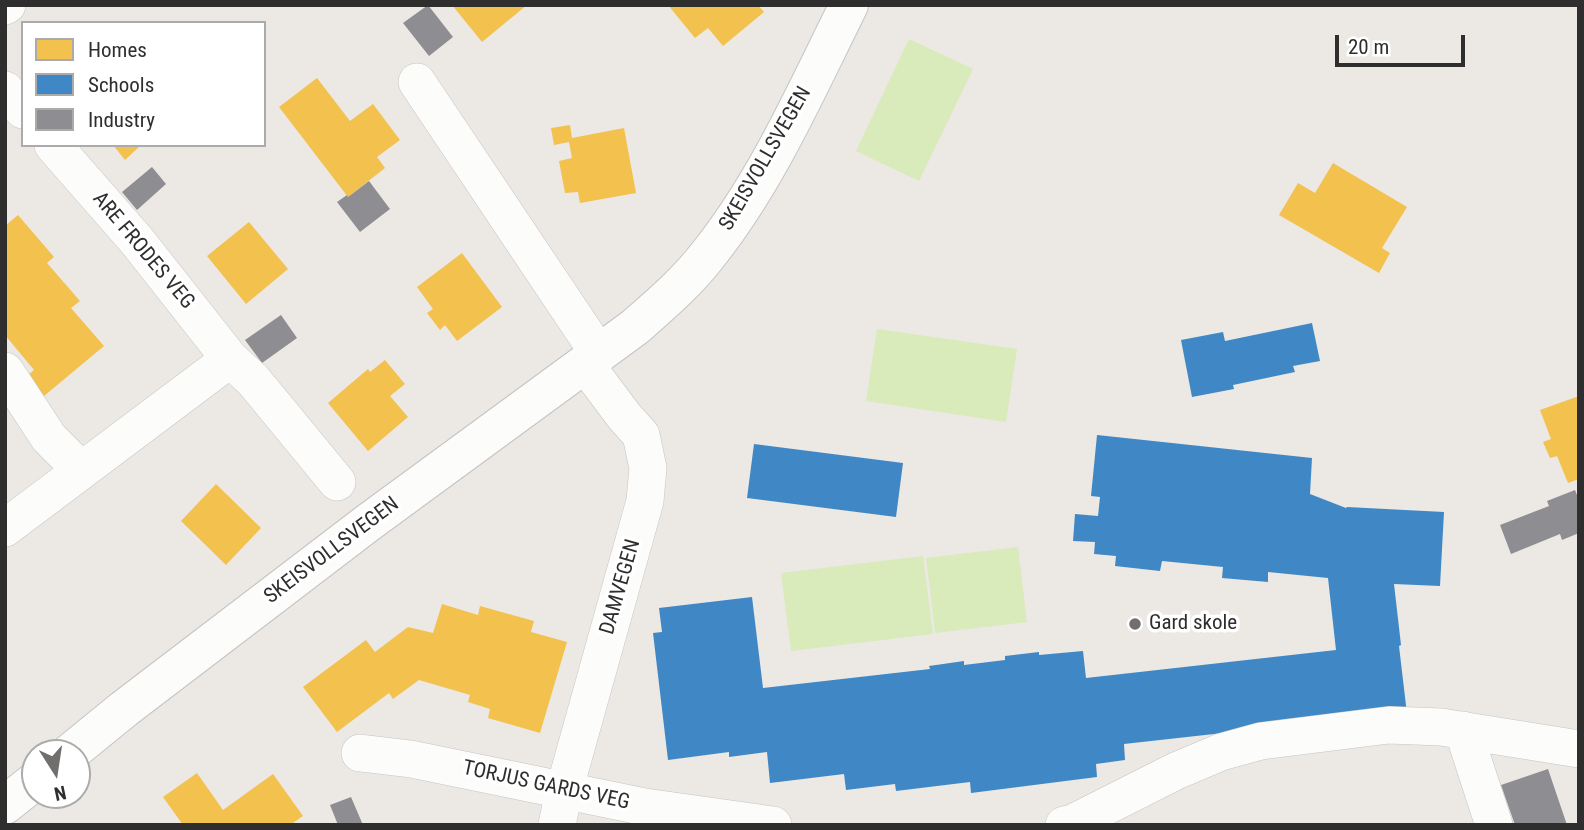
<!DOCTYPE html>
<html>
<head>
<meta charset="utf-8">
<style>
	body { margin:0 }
	#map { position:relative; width:1584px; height:830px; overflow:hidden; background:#ece8e4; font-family:"Roboto Condensed",sans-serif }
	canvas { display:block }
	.frame { position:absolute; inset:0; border:7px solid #2e2e2e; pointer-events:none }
	.legend { position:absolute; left:21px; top:21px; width:245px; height:126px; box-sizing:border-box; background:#fff; border:2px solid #ababab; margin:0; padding:9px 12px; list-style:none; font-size:21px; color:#2e2e2e }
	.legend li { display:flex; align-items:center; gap:14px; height:35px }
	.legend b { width:35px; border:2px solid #ababab }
	.north { position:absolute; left:21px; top:739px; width:70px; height:70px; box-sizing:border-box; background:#fff; border:2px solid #ababab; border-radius:50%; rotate:168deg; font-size:19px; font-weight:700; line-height:28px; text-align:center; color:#2e2e2e }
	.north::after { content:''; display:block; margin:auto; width:24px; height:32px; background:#706f6e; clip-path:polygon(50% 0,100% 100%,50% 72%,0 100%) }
	.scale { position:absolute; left:1335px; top:35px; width:130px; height:32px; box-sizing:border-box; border:4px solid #2e2e2e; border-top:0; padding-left:9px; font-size:21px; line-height:24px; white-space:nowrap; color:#2e2e2e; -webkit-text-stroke:5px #fff; paint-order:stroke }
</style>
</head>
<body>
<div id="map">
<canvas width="1584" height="830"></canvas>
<div class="frame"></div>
<ul class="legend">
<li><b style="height:19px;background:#f2c14e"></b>Homes</li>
<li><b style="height:19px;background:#3f88c5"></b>Schools</li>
<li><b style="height:19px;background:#8d8d92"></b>Industry</li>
</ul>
<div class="north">N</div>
<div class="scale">20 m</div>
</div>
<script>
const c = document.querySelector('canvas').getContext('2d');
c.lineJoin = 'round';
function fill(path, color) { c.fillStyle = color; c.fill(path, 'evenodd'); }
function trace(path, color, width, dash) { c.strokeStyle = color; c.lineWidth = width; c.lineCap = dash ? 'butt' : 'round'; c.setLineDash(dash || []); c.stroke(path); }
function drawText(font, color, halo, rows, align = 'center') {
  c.font = font + ' "Roboto Condensed",sans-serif'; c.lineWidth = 7; c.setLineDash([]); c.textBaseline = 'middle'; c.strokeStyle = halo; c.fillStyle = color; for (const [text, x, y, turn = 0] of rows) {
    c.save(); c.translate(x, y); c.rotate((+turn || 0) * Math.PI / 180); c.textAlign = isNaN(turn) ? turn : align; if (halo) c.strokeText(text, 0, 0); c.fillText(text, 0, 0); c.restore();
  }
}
fill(new Path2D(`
	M909,39L973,69L919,181L856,151Z
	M877,329L1017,349L1006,422L866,401Z
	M1018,547L1027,622L935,633L926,558Z
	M923,556L933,634L791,651L781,573Z`), '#d9eabb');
fill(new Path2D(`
	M452,5H527L482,42Z
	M668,5H758L764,12L723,46L708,28L695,38Z
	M317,78L350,121L373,104L400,140L377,157L385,168L348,197L279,107Z
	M570,125L572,138L624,128L636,193L580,203L578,192L565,193L559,161L572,158L569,142L554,145L551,128Z
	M113,145H141L125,160Z
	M1333,163L1407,207L1382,248L1390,253L1379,273L1279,215L1298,183L1315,193Z
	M18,215L54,257L47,263L80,301L71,308L104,346L44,396L27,376L34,370L5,335V327L7,325L5,323V226Z
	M249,222L288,269L246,304L207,256Z
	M462,253L502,307L457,341L445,325L440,330L427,313L433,309L417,287Z
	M385,360L405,384L390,396L408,417L368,451L328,403L368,369L370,372Z
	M1579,396V479L1568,483L1557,456L1550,458L1543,442L1551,439L1540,410Z
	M216,484L261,528L226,565L181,521Z
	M442,604L478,615L480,606L534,621L531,632L567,642L540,733L488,718L490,709L468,702L470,695L419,680L393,699L389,693L337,732L303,687L366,640L375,652L408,627L433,633Z
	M197,773L223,810L273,774L303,816L290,825H183L163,797Z`), '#f2c14e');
fill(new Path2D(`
	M1312,323L1320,361L1293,366L1295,372L1233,385L1234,389L1192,397L1181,340L1223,332L1225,341Z
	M1097,435L1312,458L1310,494L1346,508L1347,507L1444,512L1440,586L1394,584L1401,645L1399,646L1407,714L1349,719L1124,744L1125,760L1096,764L1097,777L971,793L970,782L896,791L895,784L846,790L844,774L770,783L767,752L729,757V752L668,760L653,633L662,632L659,608L752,597L763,688L930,669L929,666L964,661V665L1005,660V656L1039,652V655L1083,651L1086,678L1336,650L1328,578L1268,572V582L1222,578L1223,567L1162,561L1160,571L1115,566L1116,556L1094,554L1095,542L1073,541L1075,514L1098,516L1100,497L1091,496Z
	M754,444L903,463L896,517L747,498Z`), '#3f88c5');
fill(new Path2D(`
	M428,5L453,37L429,56L403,23Z
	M152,167L166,184L137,210L122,192Z
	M369,181L390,209L360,232L337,202L347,195L348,197Z
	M281,315L297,338L262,363L245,340Z
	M1575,490L1579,500V533L1562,540L1560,534L1511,554L1500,525L1549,506L1547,501Z
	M1548,769L1567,825H1515L1501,785Z
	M351,797L363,825H338L330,805Z`), '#8d8d92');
const street = new Path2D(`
	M5,6L7,5
	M417,82L599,354
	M5,90L23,110
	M53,145L137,241L230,359L253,380L337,482
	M5,371L49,438L81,470
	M5,528L230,359
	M1463,730L1494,825
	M360,753L411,759L645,807L773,825
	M557,825L564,791L645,501L648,468L641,435L624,416L585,364
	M1064,825L1073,823L1176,771L1221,752L1261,741L1389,725L1441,727L1579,749`);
const secondary = new Path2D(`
	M70,753L124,709L369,522L635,327C660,305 686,283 707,256C767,181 806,91 849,5
	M5,805L35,781`);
trace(street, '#c5c4c5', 38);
trace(secondary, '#c5c4c5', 40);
trace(street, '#fcfcfb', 37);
trace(secondary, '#fcfcfb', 38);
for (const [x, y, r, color] of [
	[1135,624,7,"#706f6e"]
]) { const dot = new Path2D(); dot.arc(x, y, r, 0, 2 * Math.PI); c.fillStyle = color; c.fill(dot); trace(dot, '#fff', 2.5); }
drawText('21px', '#2e2e2e', '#fff', [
	["SKEISVOLLSVEGEN",766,159,-60],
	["ARE FRODES VEG",143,251,50],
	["SKEISVOLLSVEGEN",332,551,-37],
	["DAMVEGEN",621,587,-74],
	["TORJUS GARDS VEG",546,786,12]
]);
drawText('21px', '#2e2e2e', '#fff', [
	["Gard skole",1149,624]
], 'left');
</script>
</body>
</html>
